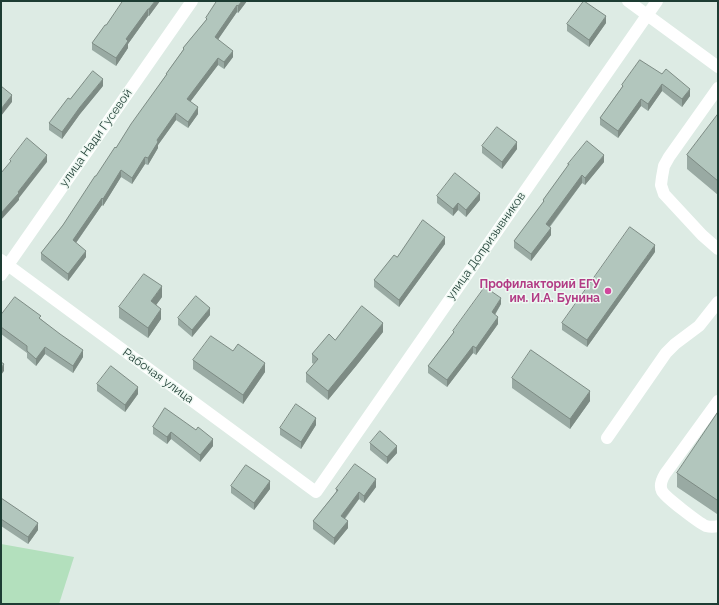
<!DOCTYPE html>
<html>
<head>
<meta charset="utf-8">
<style>
	body { margin:0 }
	#map { position:relative; width:719px; height:605px; overflow:hidden; background:#ddebe4; font-family:Raleway,sans-serif }
	canvas { display:block }
	.frame { position:absolute; inset:0; border:2px solid #1d3c33; pointer-events:none }
</style>
</head>
<body>
<div id="map">
<canvas width="719" height="605"></canvas>
<div class="frame"></div>
</div>
<script>
const c = document.querySelector('canvas').getContext('2d');
c.lineJoin = 'round';
function fill(path, color) { c.fillStyle = color; c.fill(path, 'evenodd'); }
function trace(path, color, width, dash) { c.strokeStyle = color; c.lineWidth = width; c.lineCap = dash ? 'butt' : 'round'; c.setLineDash(dash || []); c.stroke(path); }
function drawText(font, color, halo, rows, align = 'center') {
  c.font = font + ' Raleway,sans-serif'; c.lineWidth = 3; c.setLineDash([]); c.textBaseline = 'middle'; c.strokeStyle = halo; c.fillStyle = color; for (const [text, x, y, turn = 0] of rows) {
    c.save(); c.translate(x, y); c.rotate((+turn || 0) * Math.PI / 180); c.textAlign = isNaN(turn) ? turn : align; if (halo) c.strokeText(text, 0, 0); c.fillText(text, 0, 0); c.restore();
  }
}
fill(new Path2D(`
	M1,544L74,557L59,604H1Z`), '#b3e0bd');
trace(new Path2D(`
	M628,1L718,67
	M718,88L669,157L664,166L662,177L661,185L664,194L702,235L718,249
	M1,260L316,492L657,1
	M1,275L192,1
	M718,401L665,474C662,479 659,485 662,491C665,497 699,523 706,526C710,527 714,527 718,526
	M607,438L666,353L675,344L699,326L718,302`), '#fff', 12);
fill(new Path2D(`
	M160,1L149,16H148L128,44V48L116,66L92,50V43L106,25Z
	M217,1H247L238,13L237,12L218,39L233,57L224,69L218,65L190,102L198,114L188,128L176,120L158,145V148L148,165L145,164L132,184L121,177L103,206L102,205L76,243L86,257L68,281L41,260V253L63,225L166,75V74L183,50V48L206,20V18Z
	M606,23L589,47L567,31V24Z
	M640,60L690,96L682,107L662,91L648,111L641,106L618,138L600,125V118L622,87V85Z
	M103,86L80,114L62,139L49,130V123Z
	M718,114V195L687,169V155Z
	M482,146L517,149L502,169L482,153Z
	M604,162L585,185L582,183L550,227L551,235L531,261L514,248V241L543,203V200L568,166V164Z
	M437,196L480,200L466,217L458,210L453,216L437,203Z
	M445,244L399,307L374,287V280L397,257Z
	M655,252L587,347L562,330V323Z
	M162,297L156,305L161,319L148,338L119,318V307Z
	M501,304L495,315L498,324L476,355L473,353L447,387L428,373V366L453,333V331Z
	M1,315L41,319L83,357L73,373L45,354L36,366L27,358V353L1,334Z
	M210,315L192,337L178,325V318Z
	M383,332L356,366L328,400L306,382V373L314,364L312,363V354L335,340Z
	M233,351L265,372L243,404L193,369V360Z
	M512,378L590,401L570,429L512,388Z
	M97,384L138,394L125,412L97,391Z
	M165,408L213,446L200,462L171,439L167,444L153,434V427Z
	M718,412V512L717,514L677,487V473Z
	M316,425L301,449L280,435V428Z
	M370,443L397,453L387,464L370,450Z
	M231,486L270,489L254,510L231,493Z
	M376,487L364,503L359,499L345,519L348,528L334,545L313,529V521L336,492V489Z
	M1,498L38,530L28,544L1,526Z`), '#99aaa3');
fill(new Path2D(`
	M155,1H160L149,16V9Z
	M242,1H247L238,13V6Z
	M237,5V12L215,44V37Z
	M148,9V16L128,44V48L116,66V58L126,39Z
	M606,16V23L589,47V40Z
	M233,51V57L224,69V62Z
	M218,58V65L187,106V99Z
	M103,79V86L80,114L62,139V132L80,107Z
	M662,84V91L648,111V104Z
	M690,89V96L682,107V99Z
	M12,95V102L1,116V109Z
	M641,99V106L618,138V131Z
	M198,107V114L188,128V122Z
	M176,113V120L158,145V148L148,165V158L157,140Z
	M517,142V149L502,169V162Z
	M47,155V162L19,198V200L1,220V213Z
	M604,155V162L585,185V178Z
	M145,157V164L132,184V178Z
	M121,170V177L103,206V199Z
	M582,175V183L546,231V224Z
	M480,193V200L466,217V210Z
	M102,198V205L73,247V240Z
	M458,203V210L453,216V209Z
	M551,228V235L531,261V254Z
	M445,237V244L399,307V300Z
	M655,245V252L587,347V340Z
	M86,251V257L68,281V274Z
	M162,286V297L151,312V301Z
	M501,298V304L492,319V312Z
	M210,308V315L192,337V330Z
	M161,309V319L148,338V328Z
	M498,317V324L476,355V348Z
	M383,323V332L356,366L328,400V391Z
	M473,346V353L447,387V380Z
	M45,347V354L36,366V359Z
	M83,350V357L73,373V366Z
	M265,363V372L243,404V395Z
	M4,364V371L1,375V368Z
	M138,387V394L125,412V405Z
	M590,391V401L570,429V419Z
	M316,418V425L301,449V442Z
	M171,432V439L167,444V437Z
	M213,439V446L200,462V455Z
	M397,446V453L387,464V457Z
	M376,479V487L364,503V496Z
	M270,481V489L254,510V503Z
	M359,492V499L341,523V516Z
	M718,499V512L717,514V500Z
	M348,521V528L334,545V538Z
	M38,523V530L28,544V537Z`), '#7d8b84');
const building = new Path2D(`
	M123,1H155L149,9H148L126,39L128,41L116,58L92,43L105,25H106Z
	M217,1H242L238,6L237,5L215,37L233,51L224,62L218,58L187,99L198,107L188,122L176,113L157,140L158,142L148,158L145,157L132,178L121,170L103,199L102,198L73,240L86,251L68,274L41,253L63,225L95,176H96L115,147L116,148L131,124L167,74H166L184,49L183,48L207,19L206,18Z
	M584,1L606,16L589,40L567,24Z
	M640,60L662,74L666,69L690,89L682,99L662,84L648,104L641,99L618,131L600,118L623,86L622,85Z
	M93,71L103,79L80,107L62,132L49,123L68,98L70,99Z
	M1,86L12,95L1,109Z
	M718,114V181L687,155Z
	M497,127L517,142L502,162L482,146Z
	M27,138L47,155L18,192L19,193L1,213V173L11,161L10,160Z
	M587,141L604,155L585,178L582,175L546,224L551,228L531,254L514,241L544,201L543,200L569,164H568Z
	M455,173L480,193L466,210L458,203L453,209L437,196Z
	M423,220L445,237L399,300L374,280L394,255L397,257Z
	M630,227L655,245L587,340L562,323Z
	M144,274L162,286L151,301L161,309L148,328L119,307Z
	M485,287L501,298L492,312L498,317L476,348L473,346L447,380L428,366L454,332L453,331Z
	M196,296L210,308L192,330L178,318Z
	M15,297L41,316L39,318L60,334L83,350L73,366L45,347L36,359L27,351V346L1,327V315Z
	M362,306L383,323L356,357L328,391L306,373L318,359L312,354L329,334L335,340Z
	M211,336L233,351L238,344L265,363L243,395L193,360Z
	M531,350L590,391L570,419L512,378Z
	M1,362L4,364L1,368Z
	M111,366L138,387L125,405L97,384Z
	M296,404L316,418L301,442L280,428Z
	M165,408L196,430L198,427L213,439L200,455L171,432L167,437L153,427Z
	M718,412V499L717,500L677,473Z
	M380,431L397,446L387,457L370,443Z
	M355,464L376,479L364,496L359,492L341,516L348,521L334,538L313,521L338,490L336,489Z
	M246,465L270,481L254,503L231,486Z
	M1,498L38,523L28,537L1,519Z`);
fill(building, '#b2c6bd');
trace(building, '#7d8b84', 1);
for (const [x, y, r, color] of [
	[608,291,4,"#d1479c"]
]) { const dot = new Path2D(); dot.arc(x, y, r, 0, 2 * Math.PI); c.fillStyle = color; c.fill(dot); trace(dot, '#eef8f2', 1.5); }
drawText('12px', '#1d3c33', '#eef8f2', [
	["улица Нади Гусевой",96,138,-55],
	["улица Допризывников",486,246,-55],
	["Рабочая улица",158,376,36]
]);
drawText('bold 12px', '#b23c85', '#eef8f2', [
	["Профилакторий ЕГУ",600,284],
	["им. И.А. Бунина",600,298]
], 'right');
</script>
</body>
</html>
